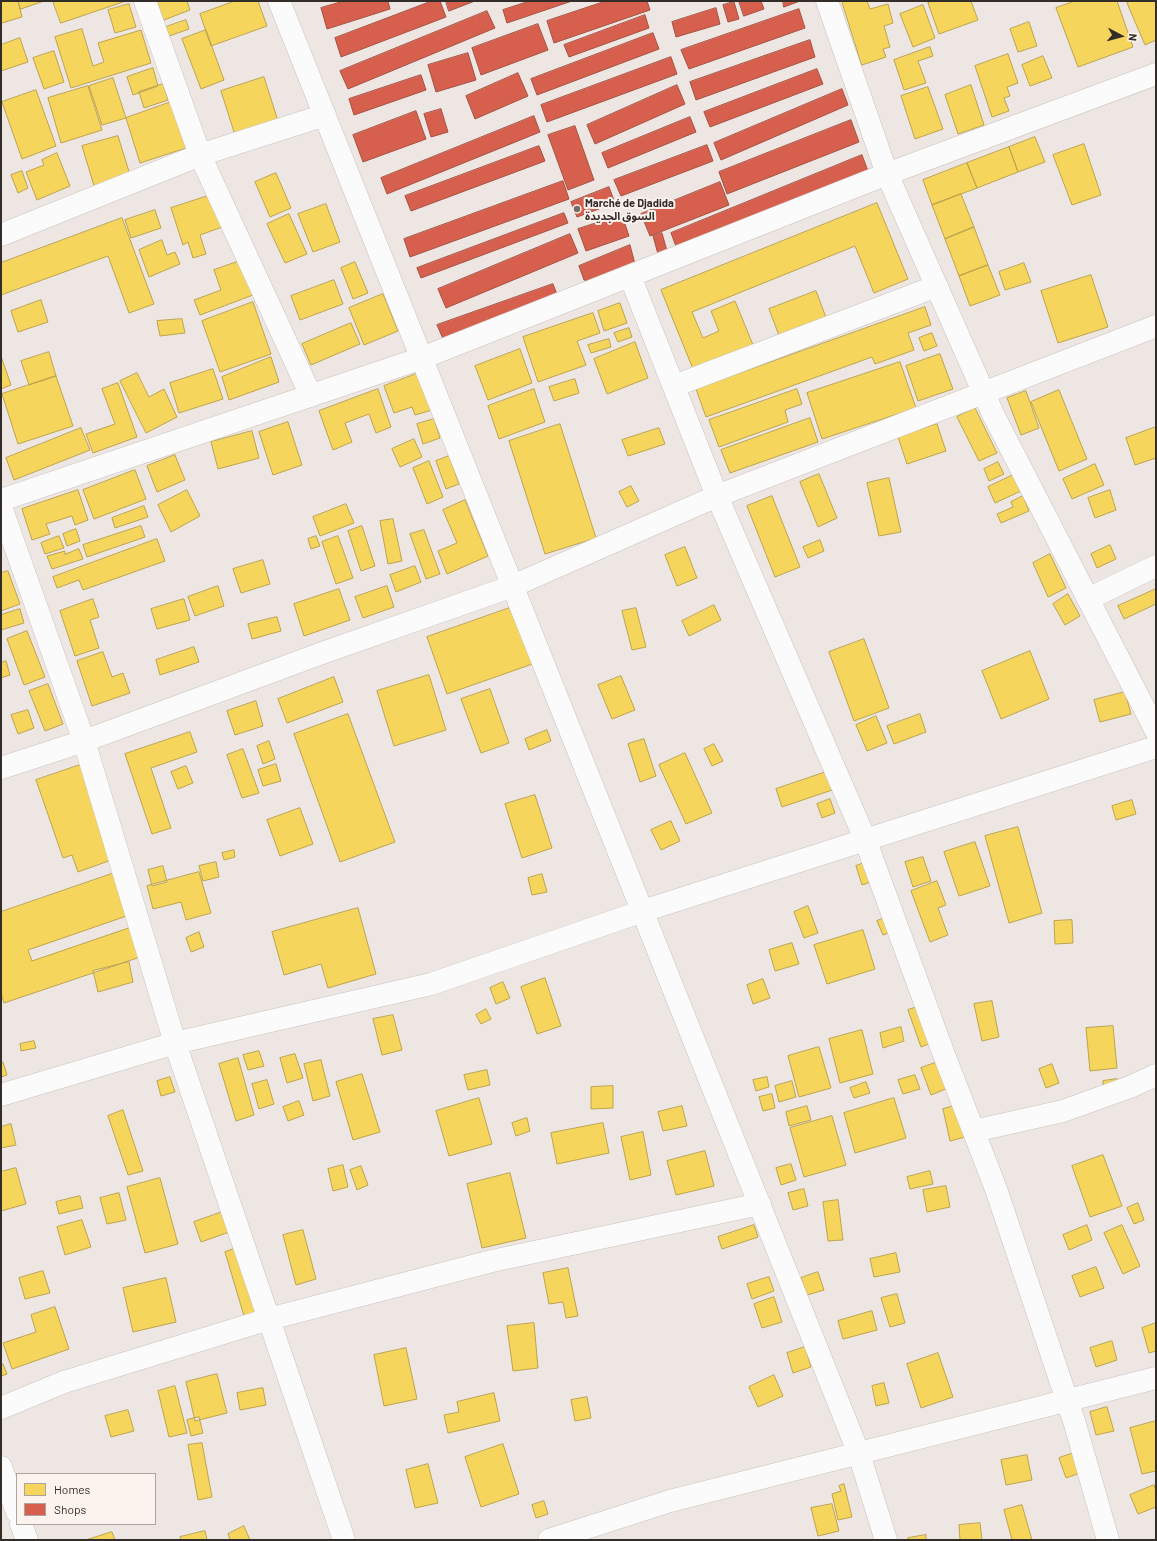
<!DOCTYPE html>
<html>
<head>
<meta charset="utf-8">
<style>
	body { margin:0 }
	#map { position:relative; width:1157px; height:1541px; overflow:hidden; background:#eee6e2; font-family:Barlow,sans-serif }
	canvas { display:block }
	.frame { position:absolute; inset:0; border:2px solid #332d2a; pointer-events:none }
	.legend { position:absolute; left:16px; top:1473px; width:140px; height:52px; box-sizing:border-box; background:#fdf3ee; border:1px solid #aca4a0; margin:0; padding:5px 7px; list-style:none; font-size:12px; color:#332d2a }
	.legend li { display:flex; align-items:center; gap:8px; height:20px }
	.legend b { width:20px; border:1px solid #aca4a0 }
	.north { position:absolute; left:1101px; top:16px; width:40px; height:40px; -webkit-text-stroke:3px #fdf3ee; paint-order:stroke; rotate:96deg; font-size:11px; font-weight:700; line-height:16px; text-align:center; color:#332d2a }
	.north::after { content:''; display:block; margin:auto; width:14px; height:18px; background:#332d2a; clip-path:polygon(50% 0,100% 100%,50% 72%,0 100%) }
</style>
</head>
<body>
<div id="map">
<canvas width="1157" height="1541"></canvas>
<div class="frame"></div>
<ul class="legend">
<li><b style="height:11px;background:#f6d55c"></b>Homes</li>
<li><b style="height:11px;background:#d6604d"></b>Shops</li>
</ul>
<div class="north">N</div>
</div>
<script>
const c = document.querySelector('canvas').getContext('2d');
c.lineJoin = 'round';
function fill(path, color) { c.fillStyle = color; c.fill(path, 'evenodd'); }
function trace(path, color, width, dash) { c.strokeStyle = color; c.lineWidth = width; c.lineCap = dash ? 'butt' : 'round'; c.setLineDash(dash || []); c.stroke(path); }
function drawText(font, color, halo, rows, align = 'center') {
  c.font = font + ' Barlow,"Noto Sans Arabic",sans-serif'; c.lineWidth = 4; c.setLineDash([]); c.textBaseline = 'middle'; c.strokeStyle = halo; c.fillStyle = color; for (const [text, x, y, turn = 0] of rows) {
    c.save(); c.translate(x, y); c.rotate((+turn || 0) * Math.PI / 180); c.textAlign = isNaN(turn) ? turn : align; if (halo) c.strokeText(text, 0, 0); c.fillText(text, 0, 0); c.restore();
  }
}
const homes = new Path2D(`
	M1,1H18L22,17L2,23Z
	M18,1H44L21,9Z
	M53,1H126L61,23Z
	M157,1H187L190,10L164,20Z
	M235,1H258L267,26L211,46L200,14Z
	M842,1H867L870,9L888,4L893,23L884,26L890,47L883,49L886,57L862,65Z
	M933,1H971L978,20L939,34L928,3Z
	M1075,1H1117L1133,47L1078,67L1056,8Z
	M1131,1H1156V40L1145,45L1127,3Z
	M129,4L136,27L115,33L108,10Z
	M923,5L935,38L913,47L900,14Z
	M186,20L189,29L169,36L166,27Z
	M1029,22L1037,46L1018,52L1010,29Z
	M82,29L93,66L104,62L98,43L141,30L151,63L71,88L55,37Z
	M206,30L224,80L201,89L182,39Z
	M20,38L28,62L1,71V45Z
	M930,47L933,56L918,61L926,83L904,90L894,60Z
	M54,51L64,82L44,89L33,58Z
	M1008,54L1018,83L1007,87L1010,96L1004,98L1009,111L992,117L975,66Z
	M1043,56L1052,78L1030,86L1022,65Z
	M153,68L158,86L133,95L127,77Z
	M264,77L278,121L235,135L221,91Z
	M113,78L126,118L102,125L89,86Z
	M163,84L168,100L144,108L139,92Z
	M971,85L984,125L958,134L945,95Z
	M88,86L102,130L61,143L48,98Z
	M928,87L943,129L915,139L901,96Z
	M36,90L56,146L22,159L2,102Z
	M171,102L186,148L140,163L126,118Z
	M118,136L131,178L95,189L82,146Z
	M1035,137L1045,162L1018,172L1009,147Z
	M1084,144L1101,195L1072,205L1053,155Z
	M1009,147L1018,172L977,188L967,163Z
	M57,153L70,186L37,200L26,172L44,165L42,160Z
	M967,163L977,188L932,205L923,180Z
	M22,171L28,188L18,193L11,175Z
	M276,173L291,208L270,217L255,182Z
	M214,194L225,226L200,235L206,254L193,258L188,242L183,245L171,208Z
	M961,194L974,227L945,239L932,205Z
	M877,203L908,279L874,293L855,246L692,312L703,338L719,331L711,311L735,301L753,345L693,369L661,290Z
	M326,204L340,242L313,252L298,214Z
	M155,210L161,228L131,238L125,220Z
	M289,214L307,254L285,263L267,224Z
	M122,218L154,304L129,313L108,256L1,295V263Z
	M974,227L988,265L959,276L945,239Z
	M162,240L167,255L175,252L180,264L149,277L139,250Z
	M240,261L253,295L200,315L194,300L221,290L214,270Z
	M355,262L368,293L353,299L341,268Z
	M1024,263L1031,282L1005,290L999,272Z
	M988,265L1000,295L970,306L959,276Z
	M1091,275L1108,327L1058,343L1041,291Z
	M334,280L343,304L300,320L291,296Z
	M816,291L827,320L780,338L769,309Z
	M383,294L398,331L364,345L349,308Z
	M41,300L48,322L18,332L11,311Z
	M253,302L271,354L220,372L202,321Z
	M620,303L627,323L604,331L598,311Z
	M925,307L931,325L908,333L914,350L875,364L872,357L706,417L696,389Z
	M593,313L600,333L577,341L586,365L538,382L523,337Z
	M182,319L185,333L160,336L157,321Z
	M351,323L360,344L311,365L302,344Z
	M629,328L632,337L618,342L614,333Z
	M932,333L937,346L924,351L919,338Z
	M609,339L611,347L591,353L588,345Z
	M635,342L648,378L607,394L594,359Z
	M520,349L532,383L488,400L475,366Z
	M49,352L56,376L29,385L21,361Z
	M940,354L953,389L918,401L906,366Z
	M1,356L11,385L1,389Z
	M271,357L279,382L229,400L222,377Z
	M900,362L916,408L822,439L807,393Z
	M213,369L223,399L179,413L170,383Z
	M137,373L149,397L164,389L177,417L146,433L120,381Z
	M419,373L432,410L415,415L412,407L394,413L384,386Z
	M56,376L73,426L18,444L2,394Z
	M575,379L579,393L554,401L549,387Z
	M118,383L137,437L93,453L86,434L115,424L102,389Z
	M378,389L391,427L376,433L369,414L345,423L352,442L333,450L319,411Z
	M534,389L545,422L499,439L488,406Z
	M797,389L802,404L785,410L788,422L719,447L709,420Z
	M1059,390L1087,459L1059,471L1031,402Z
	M1026,391L1039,428L1021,435L1007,398Z
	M975,408L997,453L979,461L957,417Z
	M810,418L818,442L730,473L721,450Z
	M434,419L440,438L423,444L417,424Z
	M288,422L302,465L273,475L259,432Z
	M560,424L596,538L545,554L509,441Z
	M937,424L946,451L907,464L898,437Z
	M1156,427V458L1135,465L1126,438Z
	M81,428L90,450L14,480L6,458Z
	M659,428L665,444L628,456L622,440Z
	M252,431L259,458L218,469L211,442Z
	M414,439L422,457L400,467L392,449Z
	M175,455L185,480L157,492L147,466Z
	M449,456L459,484L446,489L436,461Z
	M429,461L443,497L427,504L413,468Z
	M998,462L1004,474L989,481L984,469Z
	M1095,464L1104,485L1072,499L1063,479Z
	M135,470L146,499L94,519L83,490Z
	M819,474L837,518L818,527L800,482Z
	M1013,475L1021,491L995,503L988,487Z
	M889,478L901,532L879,536L867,483Z
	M631,486L639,501L627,507L619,492Z
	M78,490L88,520L75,525L72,516L46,524L50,534L32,540L22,509Z
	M187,490L200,516L171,532L158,505Z
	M1110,490L1116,510L1095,518L1088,498Z
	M772,496L800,567L775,577L747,506Z
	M1023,496L1029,511L1001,523L997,514L1013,507L1011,502Z
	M465,500L488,556L447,574L438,551L457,543L443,510Z
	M346,504L354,523L320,536L313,517Z
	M144,506L148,517L115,528L112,518Z
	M393,519L402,561L388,564L380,521Z
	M141,526L145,537L87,557L83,545Z
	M362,526L375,566L361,571L348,531Z
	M76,529L80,541L67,546L63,534Z
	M424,530L440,574L426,579L410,534Z
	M59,536L64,548L45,554L41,543Z
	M316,536L320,546L311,549L308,539Z
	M338,536L353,578L336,584L322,542Z
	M157,539L165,561L83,590L79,580L57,588L53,577Z
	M820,540L824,551L808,558L803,547Z
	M1110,545L1116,559L1097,568L1091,554Z
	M685,547L697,578L677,586L665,555Z
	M79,549L83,559L52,569L47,556L65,551V554Z
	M1050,554L1066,588L1048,597L1033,563Z
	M263,560L270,584L241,593L233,569Z
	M415,566L421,582L396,592L390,575Z
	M8,571L20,604L1,611V573Z
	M218,586L224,606L195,616L188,597Z
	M387,586L394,607L363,618L355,597Z
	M339,589L350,620L304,636L294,604Z
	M1156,589V604L1124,619L1118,606Z
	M1068,594L1080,616L1065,625L1053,604Z
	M93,599L99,617L90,620L99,648L75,656L60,611Z
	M184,599L190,620L157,629L151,609Z
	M521,604L541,661L447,694L427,637Z
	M714,605L721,620L689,636L682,621Z
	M636,608L646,647L632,650L622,611Z
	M20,609L24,623L1,630V615Z
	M277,617L281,631L252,639L248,624Z
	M27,631L45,677L24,685L7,639Z
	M864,639L889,708L854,721L829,652Z
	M194,647L199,662L160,675L156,660Z
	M1030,651L1049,699L1001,719L982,671Z
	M103,652L112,677L123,673L130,693L92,706L77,661Z
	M6,661L10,675L1,678V663Z
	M429,675L446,730L394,746L377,691Z
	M621,676L635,710L612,719L598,685Z
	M334,677L343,702L287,723L278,699Z
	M48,684L63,724L45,731L29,691Z
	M490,689L509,743L481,753L461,699Z
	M1125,692L1131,714L1100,722L1094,700Z
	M256,701L263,726L235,735L227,711Z
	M28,710L34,728L18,734L11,715Z
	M348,714L395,842L340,862L294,734Z
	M920,714L926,732L894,744L887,726Z
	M876,716L887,743L867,751L856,725Z
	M547,730L551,741L529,750L525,739Z
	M190,732L197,752L151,768L171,828L152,834L125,754Z
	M644,739L656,776L640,782L628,744Z
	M269,741L275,759L263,764L257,746Z
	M714,744L723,761L712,766L704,749Z
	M243,749L259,793L242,798L227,755Z
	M685,753L712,813L686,824L659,765Z
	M276,764L281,781L263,786L258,770Z
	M80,765L114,859L78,872L72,855L63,858L36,780Z
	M186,766L193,783L178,789L171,772Z
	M832,770L838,788L782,807L776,789Z
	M535,795L552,848L522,858L505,804Z
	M830,799L835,813L822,818L817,804Z
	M1132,800L1136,814L1116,820L1112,806Z
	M300,808L313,844L280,856L267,820Z
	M671,821L680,841L661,850L651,830Z
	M1018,827L1042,913L1009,923L985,836Z
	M975,842L990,886L959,896L944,852Z
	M234,850L235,857L224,860L222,853Z
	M923,857L931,881L913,887L905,862Z
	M872,860L879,879L862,885L856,866Z
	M216,862L219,877L203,881L199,866Z
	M163,866L167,882L152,886L148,870Z
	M129,868L144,910L28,950L32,961L149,921L158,951L4,1003L1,993V912Z
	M199,872L211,913L186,920L181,902L153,909L147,886Z
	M542,874L547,892L532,895L528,878Z
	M937,881L946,905L938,908L948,935L930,942L911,891Z
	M808,906L818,933L804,938L794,912Z
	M358,908L376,974L328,988L321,964L284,975L272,932Z
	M892,915L897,930L883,935L877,921Z
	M1072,920L1073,943L1055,944L1054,921Z
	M863,930L875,969L827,984L814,945Z
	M199,932L204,947L191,952L186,938Z
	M792,943L799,964L775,971L769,950Z
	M129,962L133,982L98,992L93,971Z
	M545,978L561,1026L537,1034L521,987Z
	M763,979L770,998L753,1004L747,985Z
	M503,982L510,998L496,1004L490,988Z
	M992,1001L999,1037L982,1041L974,1004Z
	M924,1005L937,1041L921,1047L908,1010Z
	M486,1009L491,1019L481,1024L476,1015Z
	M393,1015L402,1050L382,1055L373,1019Z
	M1113,1026L1117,1068L1090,1071L1086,1028Z
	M901,1027L904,1041L883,1048L880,1033Z
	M862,1030L873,1074L840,1083L829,1039Z
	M34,1041L36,1048L21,1051L20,1044Z
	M819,1047L831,1088L799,1097L788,1056Z
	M259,1051L264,1066L248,1070L243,1055Z
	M295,1054L303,1078L287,1083L280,1058Z
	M238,1058L254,1115L236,1121L219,1064Z
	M321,1060L330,1096L313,1101L304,1064Z
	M943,1060L953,1086L931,1095L921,1068Z
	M1,1062H3L7,1075L1,1077Z
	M1052,1064L1059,1083L1046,1088L1039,1069Z
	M487,1070L490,1085L468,1090L464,1075Z
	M362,1074L380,1132L353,1140L336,1082Z
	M915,1075L920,1089L903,1094L898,1080Z
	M170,1077L175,1092L161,1096L157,1081Z
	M767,1077L769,1087L756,1091L753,1080Z
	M1117,1079L1118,1088L1103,1089V1081Z
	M267,1080L274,1104L259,1109L252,1084Z
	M792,1081L796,1097L779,1102L775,1086Z
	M866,1082L870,1093L854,1098L850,1088Z
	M613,1086V1108L591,1109V1087Z
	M772,1094L775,1108L763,1111L759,1097Z
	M479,1098L492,1144L449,1156L436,1111Z
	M894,1098L906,1138L855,1153L844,1113Z
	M299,1101L304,1115L288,1121L283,1107Z
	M962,1104L969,1136L950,1141L943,1109Z
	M682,1106L687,1126L663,1131L658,1112Z
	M807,1106L811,1120L789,1126L786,1112Z
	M123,1110L143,1171L128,1175L108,1116Z
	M832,1116L846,1165L804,1177L790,1128Z
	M527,1118L530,1131L516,1136L512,1123Z
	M603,1123L609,1153L557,1164L551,1133Z
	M11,1124L16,1145L1,1148V1127Z
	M643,1132L651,1175L630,1180L621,1137Z
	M705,1151L714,1186L676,1195L667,1161Z
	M1103,1155L1122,1206L1090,1217L1072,1166Z
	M791,1164L796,1180L781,1185L776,1168Z
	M343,1165L348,1187L333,1191L328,1169Z
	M361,1166L368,1185L357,1190L350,1170Z
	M16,1168L26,1204L1,1211V1172Z
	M930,1171L933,1184L910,1189L907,1177Z
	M510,1173L526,1238L482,1248L467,1184Z
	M160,1178L178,1244L145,1253L127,1187Z
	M946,1186L950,1207L927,1212L923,1190Z
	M804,1189L808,1206L793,1210L788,1193Z
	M119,1193L126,1220L107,1224L100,1198Z
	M80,1196L83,1208L59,1214L56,1202Z
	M838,1200L843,1240L828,1241L823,1202Z
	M1138,1203L1144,1220L1134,1224L1127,1208Z
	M228,1210L235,1230L201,1242L194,1222Z
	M82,1220L91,1247L65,1255L57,1227Z
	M754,1225L758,1237L722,1249L718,1237Z
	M1087,1225L1092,1240L1069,1250L1063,1235Z
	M1122,1225L1140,1266L1123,1274L1104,1233Z
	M303,1230L316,1279L296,1285L283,1235Z
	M237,1248L256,1312L244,1316L225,1252Z
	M896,1253L900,1272L874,1277L870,1259Z
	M1096,1267L1104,1288L1080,1297L1072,1276Z
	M568,1268L578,1316L566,1318L563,1302L549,1304L543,1273Z
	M43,1271L50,1293L25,1299L19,1278Z
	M818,1272L824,1290L807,1295L801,1278Z
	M769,1277L774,1291L752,1299L747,1284Z
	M166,1278L176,1322L133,1332L123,1288Z
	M897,1294L905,1323L890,1327L881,1298Z
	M774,1297L782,1322L762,1328L754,1304Z
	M55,1307L69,1349L12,1369L3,1343L36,1332L31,1315Z
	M872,1311L877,1330L843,1339L838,1321Z
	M534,1323L538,1368L513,1371L507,1326Z
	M1156,1323V1351L1149,1353L1142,1328Z
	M1112,1341L1117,1360L1096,1367L1090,1348Z
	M805,1347L811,1367L793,1373L787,1353Z
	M406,1348L417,1399L384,1406L374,1355Z
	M938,1353L953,1397L921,1408L907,1364Z
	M1,1364H3L7,1374L1,1376Z
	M217,1374L227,1413L195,1421L186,1382Z
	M774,1375L783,1396L758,1407L749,1387Z
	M884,1383L889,1403L876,1406L872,1386Z
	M175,1386L187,1433L169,1437L158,1391Z
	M263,1388L266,1405L240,1410L237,1393Z
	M494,1393L500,1421L448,1433L444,1415L459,1412L457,1402Z
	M587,1397L591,1418L575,1421L571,1400Z
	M1107,1407L1114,1431L1096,1435L1090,1412Z
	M128,1410L134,1431L111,1437L105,1416Z
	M199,1417L203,1433L191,1436L187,1420Z
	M1156,1421V1471L1142,1474L1130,1428Z
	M202,1443L212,1497L198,1500L188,1445Z
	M503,1444L519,1494L481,1507L465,1457Z
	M1074,1453L1080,1473L1066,1478L1059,1458Z
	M1027,1455L1032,1480L1006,1485L1001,1460Z
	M428,1464L438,1503L415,1508L406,1470Z
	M844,1484L852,1517L838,1520L832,1494L841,1491L839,1486Z
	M1154,1485L1156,1491V1507L1138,1514L1130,1495Z
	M544,1501L548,1514L536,1518L532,1505Z
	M832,1504L839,1531L818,1536L811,1508Z
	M1022,1505L1032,1540H1012L1004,1510Z
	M980,1523L982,1540H960L959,1525Z
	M244,1526L250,1540H230L228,1534Z
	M205,1531L207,1540H181L180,1537Z
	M112,1532L115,1540H86Z
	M926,1535V1540H908V1538Z`);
fill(homes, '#f6d55c');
trace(homes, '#bca34d', 1);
const shops = new Path2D(`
	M344,1H388L390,9L327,29L321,8Z
	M432,1H440L446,17L341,57L335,38Z
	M446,1H475L449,11Z
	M530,1H572L507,23L503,10Z
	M606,1H647L650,10L554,43L547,21Z
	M739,1H761L764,9L744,16Z
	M783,1H800L784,7Z
	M734,2L739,19L728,22L723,5Z
	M716,8L720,24L676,37L672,22Z
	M799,9L805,28L689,69L681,50Z
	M487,11L495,28L348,89L340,71Z
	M645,15L649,28L569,57L564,45Z
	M538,24L548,50L481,75L472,48Z
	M653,33L659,49L537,95L531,79Z
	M810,40L815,57L696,100L690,82Z
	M468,53L476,80L436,92L428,65Z
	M671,57L677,74L547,122L541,105Z
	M817,69L823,84L710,127L704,112Z
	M518,73L528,96L475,119L466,96Z
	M421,75L426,90L354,115L349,99Z
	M677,85L685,104L595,144L587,125Z
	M842,89L848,105L721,160L714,143Z
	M441,109L448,132L431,137L424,114Z
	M416,111L426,139L363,162L353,135Z
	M534,116L540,132L387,194L381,178Z
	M690,117L696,132L608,168L602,153Z
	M851,120L859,142L727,194L719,172Z
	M575,126L594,180L568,190L548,135Z
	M707,145L713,161L621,196L614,180Z
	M539,146L545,161L411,211L405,196Z
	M862,155L868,171L677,249L671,233Z
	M563,181L569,199L410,257L404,239Z
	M720,182L729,205L650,236L641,214Z
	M609,187L615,203L577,217L571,202Z
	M564,213L568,223L421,278L417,268Z
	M622,215L629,236L586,251L578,229Z
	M662,233L667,251L658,254L653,236Z
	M570,234L578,253L446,308L438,289Z
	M630,245L635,264L591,281L584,280L579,266Z
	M553,284L558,297L444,341L437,325Z`);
fill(shops, '#d6604d');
trace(shops, '#a55142', 1);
const minor = new Path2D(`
	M145,1L200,155L311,396
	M279,1L859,1454L886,1540
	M827,1L887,174L993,414L1156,731
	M1,235L200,155L325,115
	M630,276L717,496L865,839L943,1052L996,1189L1075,1424L1108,1540
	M674,386L937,286
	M1,500L422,358L887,174L1156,74
	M1,507L84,741L175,1043L344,1540
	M1088,599L1156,566
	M1,768L84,741L325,652L513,586L717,496L1156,326
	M1,1095L175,1043L431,984L643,911L1156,747
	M974,1131L1063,1111L1130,1087L1156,1075
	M1,1408L64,1382L269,1319L492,1261L760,1204
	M1,1467L17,1512
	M21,1524L27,1540
	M549,1540L670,1501L1156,1378`);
trace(minor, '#c8c2be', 23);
trace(minor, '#fcfbfb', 22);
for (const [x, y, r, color] of [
	[577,209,4,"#746e6a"]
]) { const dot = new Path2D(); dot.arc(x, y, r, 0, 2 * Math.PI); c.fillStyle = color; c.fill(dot); trace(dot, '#fdf3ee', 1.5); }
drawText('bold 11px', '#332d2a', '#fdf3ee', [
	["Marché de Djadida",585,203],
	["السوق الجديدة",585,216]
], 'left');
</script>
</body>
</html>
